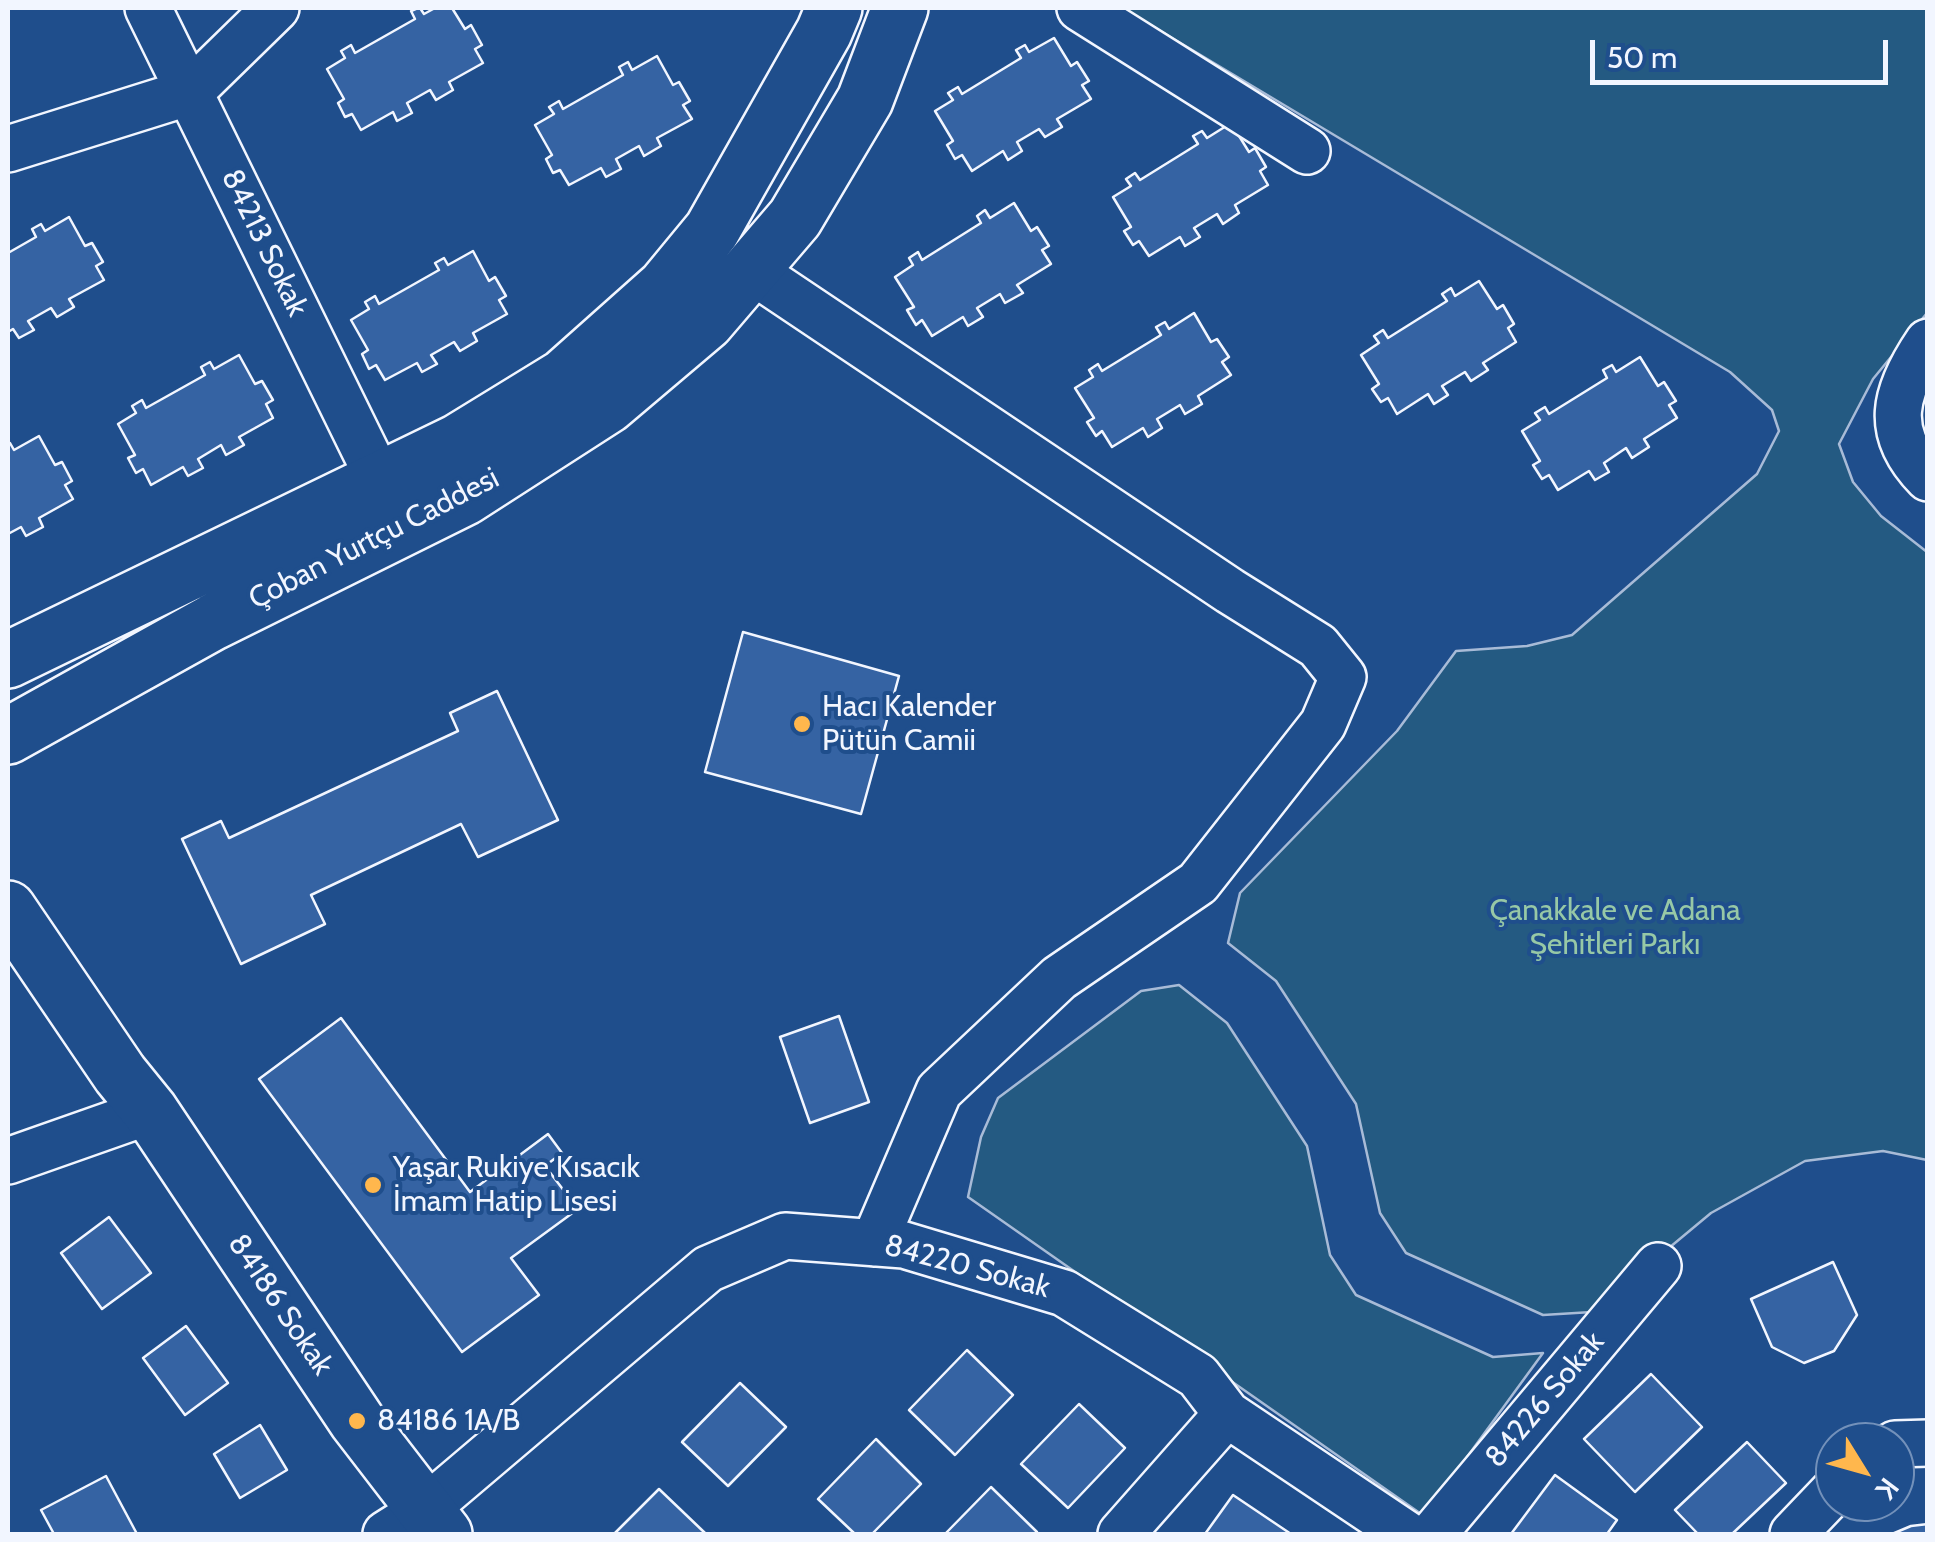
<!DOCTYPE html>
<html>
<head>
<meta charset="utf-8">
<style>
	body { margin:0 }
	#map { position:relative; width:1935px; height:1542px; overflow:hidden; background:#1f4e8c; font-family:Cabin,sans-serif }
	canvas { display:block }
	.frame { position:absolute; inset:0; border:10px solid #f2f6ff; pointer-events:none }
	.north { position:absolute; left:1815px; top:1422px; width:100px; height:100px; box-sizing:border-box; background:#1f4e8c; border:2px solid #7391ba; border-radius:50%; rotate:127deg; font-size:28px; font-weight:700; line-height:40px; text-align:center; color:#f2f6ff }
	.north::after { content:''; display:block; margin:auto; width:35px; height:45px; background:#ffb74d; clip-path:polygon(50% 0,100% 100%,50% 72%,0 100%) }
	.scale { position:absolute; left:1590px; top:40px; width:298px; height:45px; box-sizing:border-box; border:5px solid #f2f6ff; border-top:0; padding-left:12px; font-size:30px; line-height:35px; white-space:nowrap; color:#f2f6ff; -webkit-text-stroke:8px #1f4e8c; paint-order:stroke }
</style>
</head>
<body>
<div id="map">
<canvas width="1935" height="1542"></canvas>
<div class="frame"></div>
<div class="north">K</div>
<div class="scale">50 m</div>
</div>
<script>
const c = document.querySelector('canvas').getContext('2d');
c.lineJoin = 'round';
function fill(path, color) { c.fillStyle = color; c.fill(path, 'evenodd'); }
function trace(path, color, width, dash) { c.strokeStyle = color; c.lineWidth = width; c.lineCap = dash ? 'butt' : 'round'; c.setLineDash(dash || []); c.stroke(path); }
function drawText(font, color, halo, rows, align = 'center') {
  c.font = font + ' Cabin,sans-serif'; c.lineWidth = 8; c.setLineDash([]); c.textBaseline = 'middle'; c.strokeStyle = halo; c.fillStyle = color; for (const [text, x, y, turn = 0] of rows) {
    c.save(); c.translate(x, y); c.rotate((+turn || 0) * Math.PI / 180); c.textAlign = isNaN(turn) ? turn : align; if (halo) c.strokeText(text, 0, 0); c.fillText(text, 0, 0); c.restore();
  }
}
const green = new Path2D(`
	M1122,8H1927V313L1873,379L1839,444L1853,482L1881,516L1927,552V1160L1883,1151L1805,1161L1711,1213L1592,1312L1543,1315L1406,1253L1380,1213L1356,1104L1276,981L1228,943L1240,893L1397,731L1456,651L1527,646L1572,635L1757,474L1779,431L1772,410L1730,372Z
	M1179,985L1227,1023L1307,1146L1330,1255L1356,1295L1493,1357L1543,1353L1424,1516L968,1197L981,1137L998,1098L1141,991Z`);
fill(green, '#245a82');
trace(green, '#a8bbd7', 2.5);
const building = new Path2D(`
	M418,8H420L424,14L435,8H452L465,29L471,25L482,45L475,49L483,63L449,82L453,90L436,100L430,90L407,103L412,113L397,121L393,112L361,130L352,114L345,117L338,103L344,99L327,69L345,58L341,51L351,45L355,53L415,19L411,11Z
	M1054,38L1071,66L1077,62L1089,81L1082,85L1091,99L1057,119L1062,127L1045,137L1039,129L1017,142L1022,151L1008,160L1003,151L972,171L962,155L955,159L947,145L953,141L935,111L953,100L948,93L958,87L962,94L1021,58L1016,50L1025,45L1029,52Z
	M657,56L673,85L679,82L690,101L683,105L692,119L657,138L661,146L644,156L639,146L616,159L621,169L606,177L601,168L569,185L560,170L553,173L546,159L552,155L535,125L554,114L549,107L559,101L563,109L623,75L619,67L628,62L632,70Z
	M1231,123L1249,152L1255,148L1266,167L1260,171L1268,185L1235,205L1239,213L1223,224L1217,214L1194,228L1200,237L1185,246L1180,237L1149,256L1139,241L1133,245L1124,231L1131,227L1113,197L1131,186L1126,179L1135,173L1140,180L1198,144L1193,136L1202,131L1207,138Z
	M1014,203L1031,231L1037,227L1049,246L1042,250L1051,264L1017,285L1023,293L1005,303L1000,294L977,308L983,317L968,326L963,317L932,336L922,320L916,325L907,310L914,307L895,277L913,265L909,258L918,252L922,260L981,223L977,216L985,210L990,218Z
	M69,217L85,246L92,243L103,262L96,266L104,280L69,299L74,307L57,317L51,308L28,321L34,330L19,338L13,329L8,332V253L36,237L32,229L41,224L45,231Z
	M473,251L489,281L495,277L506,296L499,300L507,314L473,333L477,341L460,351L454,342L431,355L437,364L422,372L417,363L385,380L376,365L369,369L362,354L368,350L351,320L369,309L365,302L375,296L379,304L439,270L435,263L444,258L448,265Z
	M1479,281L1497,309L1503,305L1514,324L1508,328L1516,342L1483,363L1488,370L1471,381L1465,372L1442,386L1448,395L1434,404L1428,394L1397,414L1388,398L1381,402L1372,389L1379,384L1361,355L1379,343L1374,336L1383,330L1388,338L1447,301L1442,294L1451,288L1455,296Z
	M1194,313L1211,342L1217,339L1229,357L1222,362L1231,375L1198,396L1202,404L1185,414L1180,405L1157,419L1162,428L1148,437L1143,428L1112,447L1102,431L1096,436L1087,422L1094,418L1075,388L1093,377L1089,370L1098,364L1102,371L1161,335L1156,327L1165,322L1169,329Z
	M239,355L255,384L262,381L273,400L266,404L273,418L239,437L244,445L226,455L221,445L198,459L203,468L188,476L183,467L151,485L143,469L136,473L128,458L135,455L118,424L136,413L132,406L142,400L146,408L205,375L201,367L210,362L214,369Z
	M1640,357L1658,386L1664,382L1676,401L1669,405L1677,418L1644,439L1649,447L1632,458L1626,448L1604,463L1609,472L1595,480L1589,471L1558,490L1549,475L1542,479L1533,465L1540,461L1522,431L1540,420L1535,413L1545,407L1549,414L1607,378L1603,370L1612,365L1616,372Z
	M39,436L55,465L62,462L72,481L65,485L73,499L39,518L43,527L26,536L21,527L8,534V444L10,443L14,450Z
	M743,632L899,676L861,814L705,772Z
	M497,691L558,820L478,857L461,824L311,895L325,924L241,964L182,839L221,821L229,838L458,731L450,713Z
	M839,1016L869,1102L810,1123L780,1037Z
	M341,1018L470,1192L548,1134L562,1153L545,1166L578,1209L511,1258L539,1295L462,1352L259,1079Z
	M109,1217L151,1273L102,1309L61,1253Z
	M1833,1262L1857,1315L1834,1351L1804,1363L1772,1347L1751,1299Z
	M186,1326L228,1383L185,1415L143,1358Z
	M967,1350L1013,1395L955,1455L909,1410Z
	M1651,1374L1702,1427L1635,1492L1584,1439Z
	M740,1383L786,1427L728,1486L682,1442Z
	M1079,1404L1125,1448L1068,1508L1021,1464Z
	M260,1425L287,1470L240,1498L214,1454Z
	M876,1439L921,1484L872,1534H855L818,1499Z
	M1747,1442L1786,1483L1732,1534H1698L1675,1510Z
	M1555,1475L1617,1520L1607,1534H1511Z
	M106,1476L137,1534H54L41,1510Z
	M991,1487L1037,1532L1034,1534H945Z
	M659,1489L705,1533L704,1534H614Z
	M1233,1495L1291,1534H1205Z
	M1928,1524V1534H1892L1911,1526Z`);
fill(building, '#3563a3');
trace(building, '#f2f6ff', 2.5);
const minor = new Path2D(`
	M148,8L379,479
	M1080,8L1307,151
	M8,149L190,92L276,8
	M751,270L1230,591L1318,646L1343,677L1323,724L1198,883L1059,978L939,1091L874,1243
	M1928,342C1894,392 1883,432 1928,478
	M8,1161L150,1111
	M1895,1444L1928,1443
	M386,1534L424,1510L708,1269L785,1236L904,1245L1064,1293L1198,1376L1227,1414L1406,1534
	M1121,1534L1227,1414
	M1433,1534L1658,1266
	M1793,1534L1835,1490`);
const major = new Path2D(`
	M8,660L458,442L564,377L665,287L712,230L824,32L834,8
	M8,736L213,622L465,497L608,405L706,322L795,218L865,100L900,8
	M8,909L120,1074L150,1111L357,1421L444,1534`);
trace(minor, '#f2f6ff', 50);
trace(major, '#f2f6ff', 60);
trace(minor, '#1f4e8c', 45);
trace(major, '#1f4e8c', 55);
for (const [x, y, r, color] of [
	[802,724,10,"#ffb74d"],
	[373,1185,10,"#ffb74d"],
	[357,1421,10,"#ffb74d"]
]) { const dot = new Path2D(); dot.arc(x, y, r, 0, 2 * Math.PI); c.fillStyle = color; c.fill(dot); trace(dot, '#1f4e8c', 4); }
drawText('30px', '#f2f6ff', '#1f4e8c', [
	["84213 Sokak",264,243,64],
	["Çoban Yurtçu Caddesi",374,539,-27],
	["84220 Sokak",967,1267,15],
	["84186 Sokak",280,1305,56],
	["84226 Sokak",1545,1400,-50]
]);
drawText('30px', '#f2f6ff', '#1f4e8c', [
	["Hacı Kalender",822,707],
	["Pütün Camii",822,741],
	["Yaşar Rukiye Kısacık",393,1168],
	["İmam Hatip Lisesi",393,1202],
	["84186 1A/B",377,1421]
], 'left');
drawText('30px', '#97c8a6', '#1f4e8c', [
	["Çanakkale ve Adana",1615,911],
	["Şehitleri Parkı",1615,945]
]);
</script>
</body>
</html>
